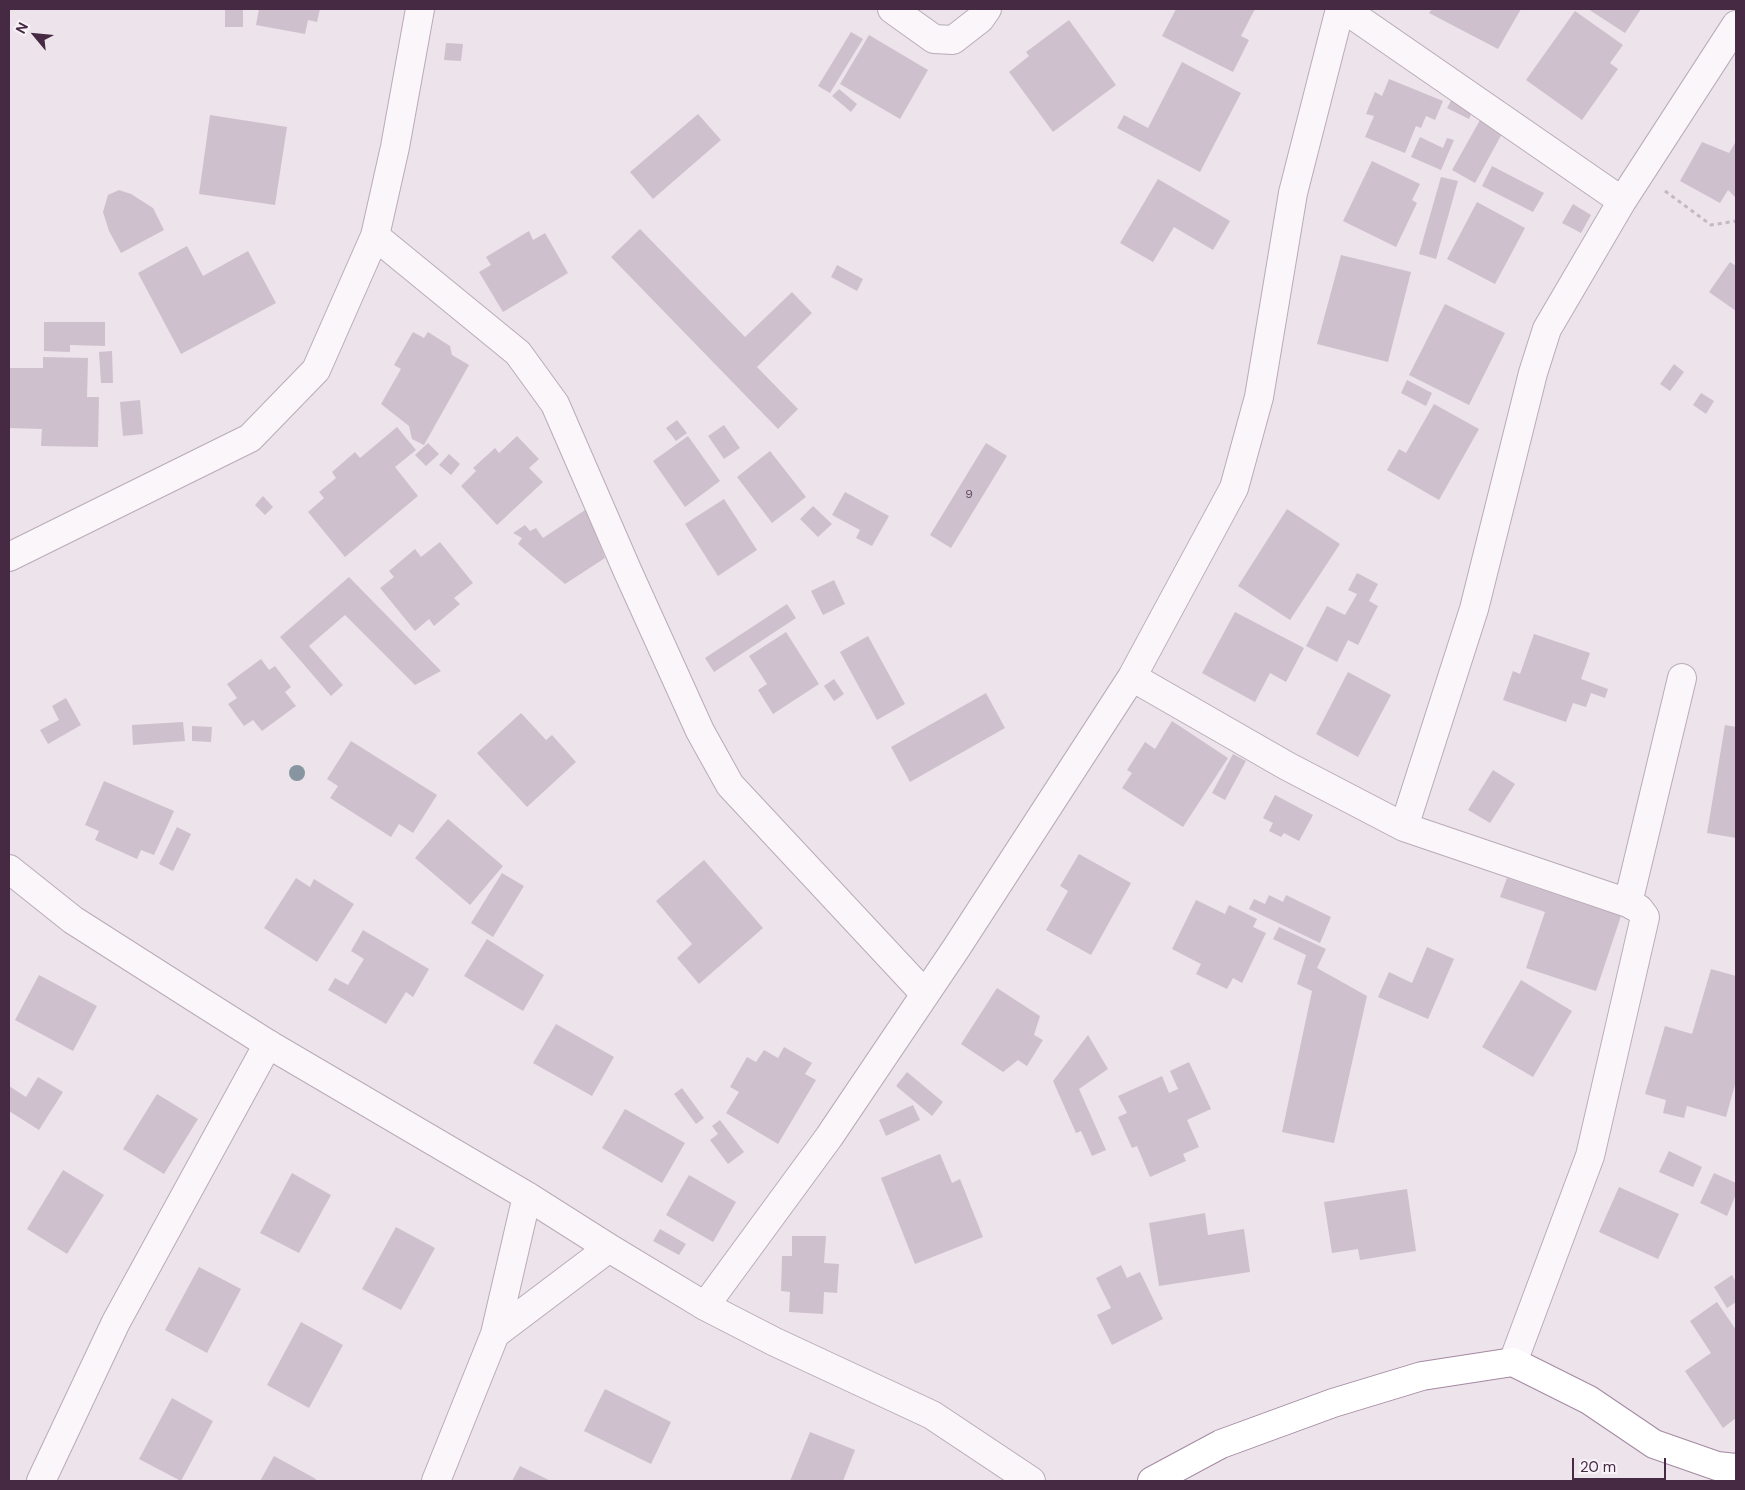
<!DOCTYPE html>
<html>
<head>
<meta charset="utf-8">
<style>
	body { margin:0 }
	#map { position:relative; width:1745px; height:1490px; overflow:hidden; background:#ece3eb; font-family:"DM Sans",sans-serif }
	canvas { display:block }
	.frame { position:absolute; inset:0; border:10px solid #462943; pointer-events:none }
	.north { position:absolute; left:10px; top:10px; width:50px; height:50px; -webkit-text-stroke:4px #f9f3f9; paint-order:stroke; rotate:298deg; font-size:14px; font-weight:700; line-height:20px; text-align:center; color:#462943 }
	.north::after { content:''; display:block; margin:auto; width:18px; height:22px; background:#462943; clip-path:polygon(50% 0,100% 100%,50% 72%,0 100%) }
	.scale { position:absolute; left:1572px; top:1458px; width:94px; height:22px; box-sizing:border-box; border:2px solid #462943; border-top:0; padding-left:6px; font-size:15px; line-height:18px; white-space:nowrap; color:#462943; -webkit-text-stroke:4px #f9f3f9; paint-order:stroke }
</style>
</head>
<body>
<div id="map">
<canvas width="1745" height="1490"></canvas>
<div class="frame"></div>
<div class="north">N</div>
<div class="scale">20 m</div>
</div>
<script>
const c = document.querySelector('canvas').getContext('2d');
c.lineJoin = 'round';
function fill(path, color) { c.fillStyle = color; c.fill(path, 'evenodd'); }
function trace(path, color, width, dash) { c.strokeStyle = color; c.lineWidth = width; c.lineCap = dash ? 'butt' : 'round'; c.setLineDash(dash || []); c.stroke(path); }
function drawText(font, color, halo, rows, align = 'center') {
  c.font = font + ' "DM Sans",sans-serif'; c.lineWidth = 4.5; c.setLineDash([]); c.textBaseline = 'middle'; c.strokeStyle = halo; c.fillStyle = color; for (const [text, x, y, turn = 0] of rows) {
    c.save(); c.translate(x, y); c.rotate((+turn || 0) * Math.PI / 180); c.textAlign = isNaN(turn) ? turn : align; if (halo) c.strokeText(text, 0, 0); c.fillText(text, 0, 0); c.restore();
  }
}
fill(new Path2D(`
	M225,9H243V27H225Z
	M259,9H320L317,22L308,20L305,34L256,25Z
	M1176,9H1255L1241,36L1249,40L1233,72L1162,36Z
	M1432,9H1521L1498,49L1429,13Z
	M1588,9H1641L1625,33Z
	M1575,11L1623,45L1610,63L1618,69L1582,120L1526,80Z
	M1069,20L1116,85L1053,132L1009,72L1029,56L1026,52Z
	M851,32L863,39L830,93L818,86Z
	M869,35L928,70L900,119L840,84Z
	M446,43L463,44L461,61L444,60Z
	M1182,62L1241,93L1200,172L1117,128L1124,115L1148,128Z
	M1389,79L1443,101L1435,120L1426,116L1421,128L1416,126L1405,153L1365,137L1374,116L1366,114L1375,92L1382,96Z
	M839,89L857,104L851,112L832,96Z
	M1453,97L1474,108L1469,119L1447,108Z
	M698,114L721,140L653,199L630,172Z
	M210,115L287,127L275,205L199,194Z
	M1480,120L1503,132L1475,183L1452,170Z
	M1420,137L1443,148L1447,138L1454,140L1441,170L1411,157Z
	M1736,141V198L1728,190L1720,203L1680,181L1702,142L1729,153Z
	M1372,161L1420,184L1412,200L1417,203L1396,247L1343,221Z
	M1492,166L1544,193L1533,212L1482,186Z
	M1441,177L1458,181L1436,259L1419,254Z
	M1158,179L1230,221L1213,250L1174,227L1153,262L1120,243Z
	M119,190L131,194L153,208L164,230L121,253L109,231L103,212L108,195Z
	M1477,202L1525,228L1495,284L1447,259Z
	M1573,204L1591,215L1581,233L1562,223Z
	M640,229L745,337L792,292L812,313L757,367L798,409L778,429L611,257Z
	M529,231L533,240L545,233L568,273L503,312L479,272L491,265L486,257Z
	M187,246L203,276L248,251L276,303L181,354L138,273Z
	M1341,255L1411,272L1388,362L1317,344Z
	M1730,262L1736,266V311L1709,292Z
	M837,265L863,279L857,291L831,277Z
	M1445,304L1505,333L1469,405L1409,375Z
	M44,322H105V346L70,345V352L44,351Z
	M413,332L424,338L428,332L450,346L452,355L469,365L424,445L412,439L409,426L381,404L401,369L394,365Z
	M112,351L113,383H101L99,352Z
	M43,357L88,358L87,397H99L98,447L41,446L42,429L9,428V368H43Z
	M1674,364L1684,372L1670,391L1660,384Z
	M1407,380L1432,393L1426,406L1401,393Z
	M1701,393L1714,401L1706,414L1693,405Z
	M140,400L143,434L123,436L120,402Z
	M1434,404L1479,429L1439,500L1387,470L1399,449L1406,453Z
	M677,420L687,433L676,441L666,428Z
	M724,425L740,448L724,459L708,436Z
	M397,427L416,450L395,467L418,496L345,557L308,512L324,498L319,492L336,478L332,472L355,452L360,458Z
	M517,436L539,459L529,468L543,482L497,525L461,486L476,471L473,468L495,448L499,453Z
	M688,436L720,481L685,507L653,461Z
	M428,443L439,454L426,466L415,455Z
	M986,443L1007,456L951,548L930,535Z
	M770,451L806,497L772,523L737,477Z
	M449,454L460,464L451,475L439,465Z
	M845,492L889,516L872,546L856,538L860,530L832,515Z
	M263,496L273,507L265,515L255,505Z
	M724,499L757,550L718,576L685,524Z
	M813,506L832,524L818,537L800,519Z
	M588,508L594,518L591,522L605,558L565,584L518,544L522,538L513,533L525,525L530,531L536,528L543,538Z
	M1287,509L1340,544L1290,620L1238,586Z
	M440,542L473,583L454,598L460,604L434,626L429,619L415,631L380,588L394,577L389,571L415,549L421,557Z
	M1357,573L1378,584L1369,601L1378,606L1358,645L1348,640L1337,662L1306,646L1327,606L1345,615L1357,594L1348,590Z
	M349,577L441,671L415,685L345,615L309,646L343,685L331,696L280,637Z
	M834,580L845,604L823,615L811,591Z
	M787,604L796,618L714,672L705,658Z
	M1235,612L1304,648L1286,682L1270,673L1255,702L1202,673Z
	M786,632L819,684L773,714L758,690L767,684L749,656Z
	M1534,634L1590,653L1581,679L1608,689L1605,698L1591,693L1586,707L1573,703L1566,722L1503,700L1513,671L1520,674Z
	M868,636L905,704L877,720L840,652Z
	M261,659L269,670L275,666L291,687L285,692L296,706L262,731L253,720L244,726L228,704L237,698L227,684Z
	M1348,672L1391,695L1358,757L1316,734Z
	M834,679L844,694L834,701L824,686Z
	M986,693L1005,728L910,782L891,747Z
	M66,698L81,725L48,744L40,730L59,720L52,706Z
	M521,713L546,740L552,735L576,762L527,807L477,753Z
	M1172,721L1228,758L1183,827L1122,788L1132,773L1127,770L1145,742L1155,749Z
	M183,722L185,741L133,745L132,725Z
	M1725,725L1736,727V838L1707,833Z
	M192,726L212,727L211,742L192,741Z
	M351,741L437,795L413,833L399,824L391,837L330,798L338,786L327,779Z
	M1233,754L1246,761L1225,800L1212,793Z
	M1493,770L1515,784L1490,823L1468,810Z
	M104,781L174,811L154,855L141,850L137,859L95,840L99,831L85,825Z
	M1275,795L1313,815L1299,841L1284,833L1281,837L1269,831L1273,823L1263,818Z
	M448,819L503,866L470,905L415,858Z
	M177,827L191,834L173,871L159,864Z
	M1079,854L1131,883L1091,955L1046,930L1068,891L1060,886Z
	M704,860L763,928L699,984L677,958L692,944L656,901Z
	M502,873L524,886L493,937L471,923Z
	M296,878L310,887L314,879L354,904L317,962L264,928Z
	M1507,878L1621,916L1596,991L1526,968L1545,912L1500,897Z
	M1269,895L1283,902L1286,895L1331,917L1320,943L1249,909L1254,899L1265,904Z
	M1196,900L1225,914L1229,905L1257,919L1253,927L1266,933L1242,983L1233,978L1227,989L1196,974L1201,964L1172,949Z
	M1279,927L1326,949L1317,968L1367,996L1334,1143L1282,1132L1312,991L1297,984L1306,955L1273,939Z
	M363,930L429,969L413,997L406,992L386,1024L328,990L335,978L348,985L364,959L351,951Z
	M487,939L544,975L523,1011L464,976Z
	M1427,947L1454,959L1428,1019L1378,997L1389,972L1412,983Z
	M1711,969L1736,976V1081L1726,1117L1687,1106L1684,1118L1663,1113L1666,1100L1645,1094L1665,1026L1692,1034Z
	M39,975L97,1006L73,1051L15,1020Z
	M1521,980L1572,1011L1533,1077L1482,1047Z
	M997,988L1040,1016L1034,1035L1043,1040L1027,1066L1018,1060L1003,1072L961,1044Z
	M556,1024L614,1057L592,1096L533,1063Z
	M1088,1035L1108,1069L1079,1089L1106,1150L1092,1156L1081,1131L1076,1133L1053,1081Z
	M784,1047L812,1063L805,1074L816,1080L778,1144L726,1113L739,1092L730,1087L747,1057L756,1062L764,1050L778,1058Z
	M1189,1062L1211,1109L1187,1120L1199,1147L1183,1154L1186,1161L1150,1177L1137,1146L1132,1148L1118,1117L1127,1113L1118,1096L1162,1076L1169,1093L1178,1089L1170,1071Z
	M907,1072L943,1102L932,1116L896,1086Z
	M38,1077L63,1092L39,1130L9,1111V1086L26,1097Z
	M682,1088L704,1118L696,1124L674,1094Z
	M157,1094L198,1119L164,1174L123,1149Z
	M913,1105L920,1120L886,1136L879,1120Z
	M625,1109L685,1143L662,1183L602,1148Z
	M720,1120L744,1152L728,1164L710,1140L718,1134L712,1126Z
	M1669,1151L1702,1167L1693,1187L1659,1172Z
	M940,1154L952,1183L960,1179L983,1237L915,1264L881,1178Z
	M63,1170L104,1195L67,1254L27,1229Z
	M292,1173L331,1195L299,1253L260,1233Z
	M1714,1173L1736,1183V1194L1727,1216L1700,1203Z
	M689,1175L736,1202L713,1242L666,1215Z
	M1619,1187L1679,1214L1658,1259L1599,1232Z
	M1407,1189L1416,1251L1360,1260L1358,1249L1332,1253L1324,1202Z
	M1205,1213L1208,1235L1244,1229L1250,1272L1159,1286L1149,1223Z
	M396,1227L435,1248L401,1310L362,1289Z
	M660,1229L686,1244L679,1255L653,1241Z
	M792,1236H826L824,1263L839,1264L837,1293L824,1292L823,1314L789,1312L790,1292L781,1291L782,1256H792Z
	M1121,1265L1127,1278L1140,1272L1163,1319L1112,1345L1097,1315L1111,1308L1096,1278Z
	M199,1267L241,1289L207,1353L165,1330Z
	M1732,1275L1736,1282V1302L1727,1308L1714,1287Z
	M1717,1302L1736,1330V1418L1723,1428L1685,1371L1711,1353L1690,1321Z
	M301,1322L343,1345L309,1408L267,1385Z
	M605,1389L671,1422L651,1464L584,1431Z
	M172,1398L213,1421L181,1481L139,1459Z
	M810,1432L855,1450L843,1481H790Z
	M274,1456L316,1479L315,1481H260Z
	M520,1466L551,1481H512Z`), '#cfc0ce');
const minor = new Path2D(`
	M892,9L934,39L953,40L980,19L987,9
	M1344,9L1622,201
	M375,236L518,353L555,404L628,572L700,731L730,785L925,994
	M9,557L250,438L316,370L375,236L395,147L420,9
	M1132,677L1287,766L1404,827L1628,903
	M1404,827L1474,609L1533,373L1547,329L1622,201L1736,25
	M705,1306L829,1137L957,947L1132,677L1234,488L1259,397L1293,193L1340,9
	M1513,1362L1590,1156L1645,917L1639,909L1628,903L1682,678
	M41,1481L116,1322L268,1044`);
const tertiary = new Path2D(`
	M9,869L73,920L200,1001L268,1044L527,1196L609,1248L705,1306L775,1342L932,1415L1031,1481
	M495,1334L609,1248
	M436,1481L495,1334L527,1196`);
const trunk = new Path2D(`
	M1152,1481L1221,1444L1333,1403L1422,1376L1513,1362L1589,1400L1654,1444L1717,1466L1736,1468`);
trace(minor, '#baabb9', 30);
trace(tertiary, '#baabb9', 30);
trace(trunk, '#a489a2', 30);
trace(new Path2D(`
	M1665,191L1711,225L1736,221`), '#c4b8c2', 3, [4, 4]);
trace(minor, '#faf6f9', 28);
trace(tertiary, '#faf6f9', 28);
trace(trunk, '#fff', 28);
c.fillStyle = '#8795a0';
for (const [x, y] of [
	[297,773]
]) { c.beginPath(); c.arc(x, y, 8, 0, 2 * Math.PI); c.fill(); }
drawText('12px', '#684f66', null, [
	["9",969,495]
]);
</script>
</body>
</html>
